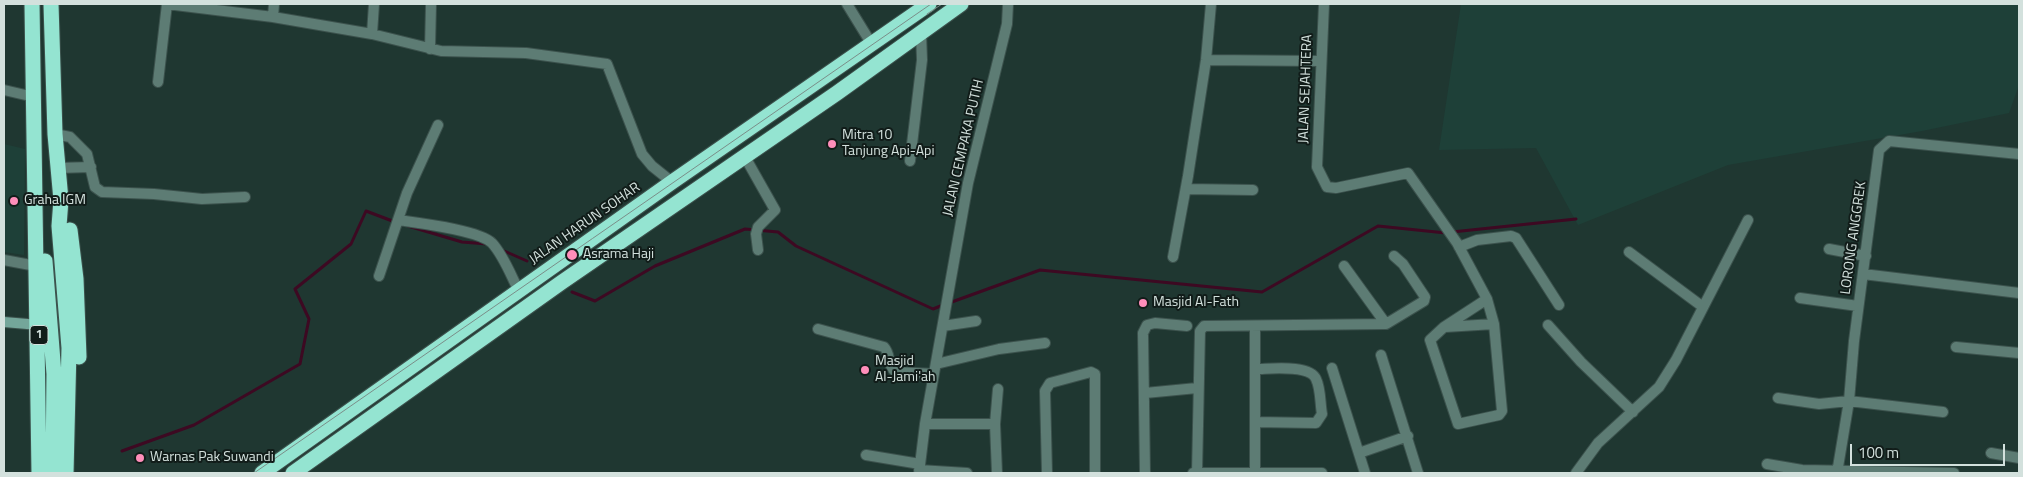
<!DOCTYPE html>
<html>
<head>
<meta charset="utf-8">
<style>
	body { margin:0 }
	#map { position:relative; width:2023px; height:477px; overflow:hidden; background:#1f3731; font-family:"Titillium Web",sans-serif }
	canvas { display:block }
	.frame { position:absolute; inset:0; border:5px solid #d3e1dd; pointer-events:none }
	.scale { position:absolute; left:1850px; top:444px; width:155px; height:22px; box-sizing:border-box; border:2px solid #d3e1dd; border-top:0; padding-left:6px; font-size:15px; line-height:18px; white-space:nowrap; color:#d3e1dd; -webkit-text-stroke:4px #111c19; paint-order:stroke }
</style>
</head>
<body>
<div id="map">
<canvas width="2023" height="477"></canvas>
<div class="frame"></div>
<div class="scale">100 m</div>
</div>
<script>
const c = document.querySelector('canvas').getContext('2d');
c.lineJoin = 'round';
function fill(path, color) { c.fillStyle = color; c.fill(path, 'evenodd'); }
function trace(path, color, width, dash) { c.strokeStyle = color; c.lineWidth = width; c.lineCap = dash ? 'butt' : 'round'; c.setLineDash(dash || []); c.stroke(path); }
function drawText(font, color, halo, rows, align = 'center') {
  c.font = font + ' "Titillium Web",sans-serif'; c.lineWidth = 4; c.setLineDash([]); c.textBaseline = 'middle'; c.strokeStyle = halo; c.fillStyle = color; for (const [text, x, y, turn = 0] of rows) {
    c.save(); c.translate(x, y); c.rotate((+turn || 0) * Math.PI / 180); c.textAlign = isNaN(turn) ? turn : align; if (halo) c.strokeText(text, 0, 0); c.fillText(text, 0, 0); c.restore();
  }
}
fill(new Path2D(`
	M1461,4H2019V85L2009,113L1922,131L1728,165L1578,225L1536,148L1439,150Z
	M4,144L25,149L24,255L4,252Z`), '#1e4038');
trace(new Path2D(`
	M408,226L462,242L487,244
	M1452,232L1576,219
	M502,250L527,261
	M572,292L595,301L655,266L745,229L778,232L796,246L933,309L943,305
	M949,303L1040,270L1262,292L1378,226L1446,233
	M122,451L194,425L300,364L309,319L295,289L351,244L366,211L395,222`), '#3d0922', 3);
const street = new Path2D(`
	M167,4L273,17L372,34L374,4
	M847,4L871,43
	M1324,4L1317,167L1327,187L1336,188L1408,173L1457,243L1487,299L1494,324L1502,411L1499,415L1458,424L1430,340L1444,327L1487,299
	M273,17L274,4
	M372,34L441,51L526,53L607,64L642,154L652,166L672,182
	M430,49L431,4
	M1206,60L1320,61
	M158,82L167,4
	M4,90L34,97
	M55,134L70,137L87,154L95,187L102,192L154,194L202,199L245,197
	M745,157L775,210L758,227L756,234L758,250
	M910,161L922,60L921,33
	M58,168L91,167
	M1186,189L1253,190
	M398,220C418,223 479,230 492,243C504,256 511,276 519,291
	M1459,247L1477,240L1511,236L1516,238L1559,305
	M1829,249L1866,256
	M1629,252L1703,307
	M1173,257L1188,176L1206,60L1211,4
	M4,260L36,266
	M1863,274L2019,293
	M379,276L407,193L438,125
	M1800,298L1858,306
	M1386,324L1424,301L1425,297L1403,264L1394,256
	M1548,325L1581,362L1633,412
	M943,326L976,321
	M1255,326V473
	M1445,327L1494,324
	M818,329L884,347C891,354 887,366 896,372L934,374
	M1956,347L2019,353
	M1381,355L1418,473
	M936,364L999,349L1045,343
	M1332,368L1365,473
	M1145,393L1197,388
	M1778,398L1819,404L1849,401L1943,412
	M1255,422L1316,423L1322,414C1320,404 1321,389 1316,379C1310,364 1270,369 1256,369
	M925,424H995L997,473
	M995,424L998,389
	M1359,453L1408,436
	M1991,453L2019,458
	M866,455L920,464
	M1767,464L1802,470L1954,473
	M919,470L967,473
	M919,473L925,424L968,183L1007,24L1008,4
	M1047,473L1045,391L1050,383L1091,372L1095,374V473
	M1145,473L1143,333L1147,325L1155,323L1187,326
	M1193,473H1322
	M1197,473L1200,331L1204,326L1386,324L1344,266
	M1576,473L1598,443L1659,387L1676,360L1748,220
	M1837,473L1849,401L1854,341L1879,150L1889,141L2019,154`);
const secondary = new Path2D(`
	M4,322L39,325`);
const highway = new Path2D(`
	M32,4L39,473
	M51,4L55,134L61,200L59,226L69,348L66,473
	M70,230L76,279L79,357
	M45,261L54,374L53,473
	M262,473L672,182L929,4
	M293,473L562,282L837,93L961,4`);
trace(street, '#3c524d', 12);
trace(secondary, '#3c524d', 12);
trace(highway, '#3c524d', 17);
trace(street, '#5d7c74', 10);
trace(secondary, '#74a69a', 10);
trace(highway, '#94e4d1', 15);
trace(new Path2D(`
	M927,14L942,4
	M254,473L931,4`), '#7b8e89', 1);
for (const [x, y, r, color] of [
	[832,144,5,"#ff8eba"],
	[14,201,5,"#ff8eba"],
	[572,255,6,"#ff8eba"],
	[1143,303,5,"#ff8eba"],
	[865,370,5,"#ff8eba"],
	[140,458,5,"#ff8eba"]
]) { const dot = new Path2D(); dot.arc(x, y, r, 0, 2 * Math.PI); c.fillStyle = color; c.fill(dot); trace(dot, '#111c19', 2); }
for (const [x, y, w] of [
	[39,335,18]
]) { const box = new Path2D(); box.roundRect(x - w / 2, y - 9.5, w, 19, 4); c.fillStyle = '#111c19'; c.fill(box); trace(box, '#d3e1dd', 1); }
drawText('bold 12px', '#d3e1dd', null, [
	["1",39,335]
]);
drawText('14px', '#d3e1dd', '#111c19', [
	["JALAN SEJAHTERA",1306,89,-88],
	["JALAN CEMPAKA PUTIH",964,148,-77],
	["JALAN HARUN SOHAR",585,224,-35],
	["LORONG ANGGREK",1854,238,-82]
]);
drawText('14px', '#d3e1dd', '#111c19', [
	["Mitra 10",842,136],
	["Tanjung Api-Api",842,152],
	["Graha IGM",24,201],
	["Asrama Haji",583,255],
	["Masjid Al-Fath",1153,303],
	["Masjid",875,362],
	["Al-Jami'ah",875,378],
	["Warnas Pak Suwandi",150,458]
], 'left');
</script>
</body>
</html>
